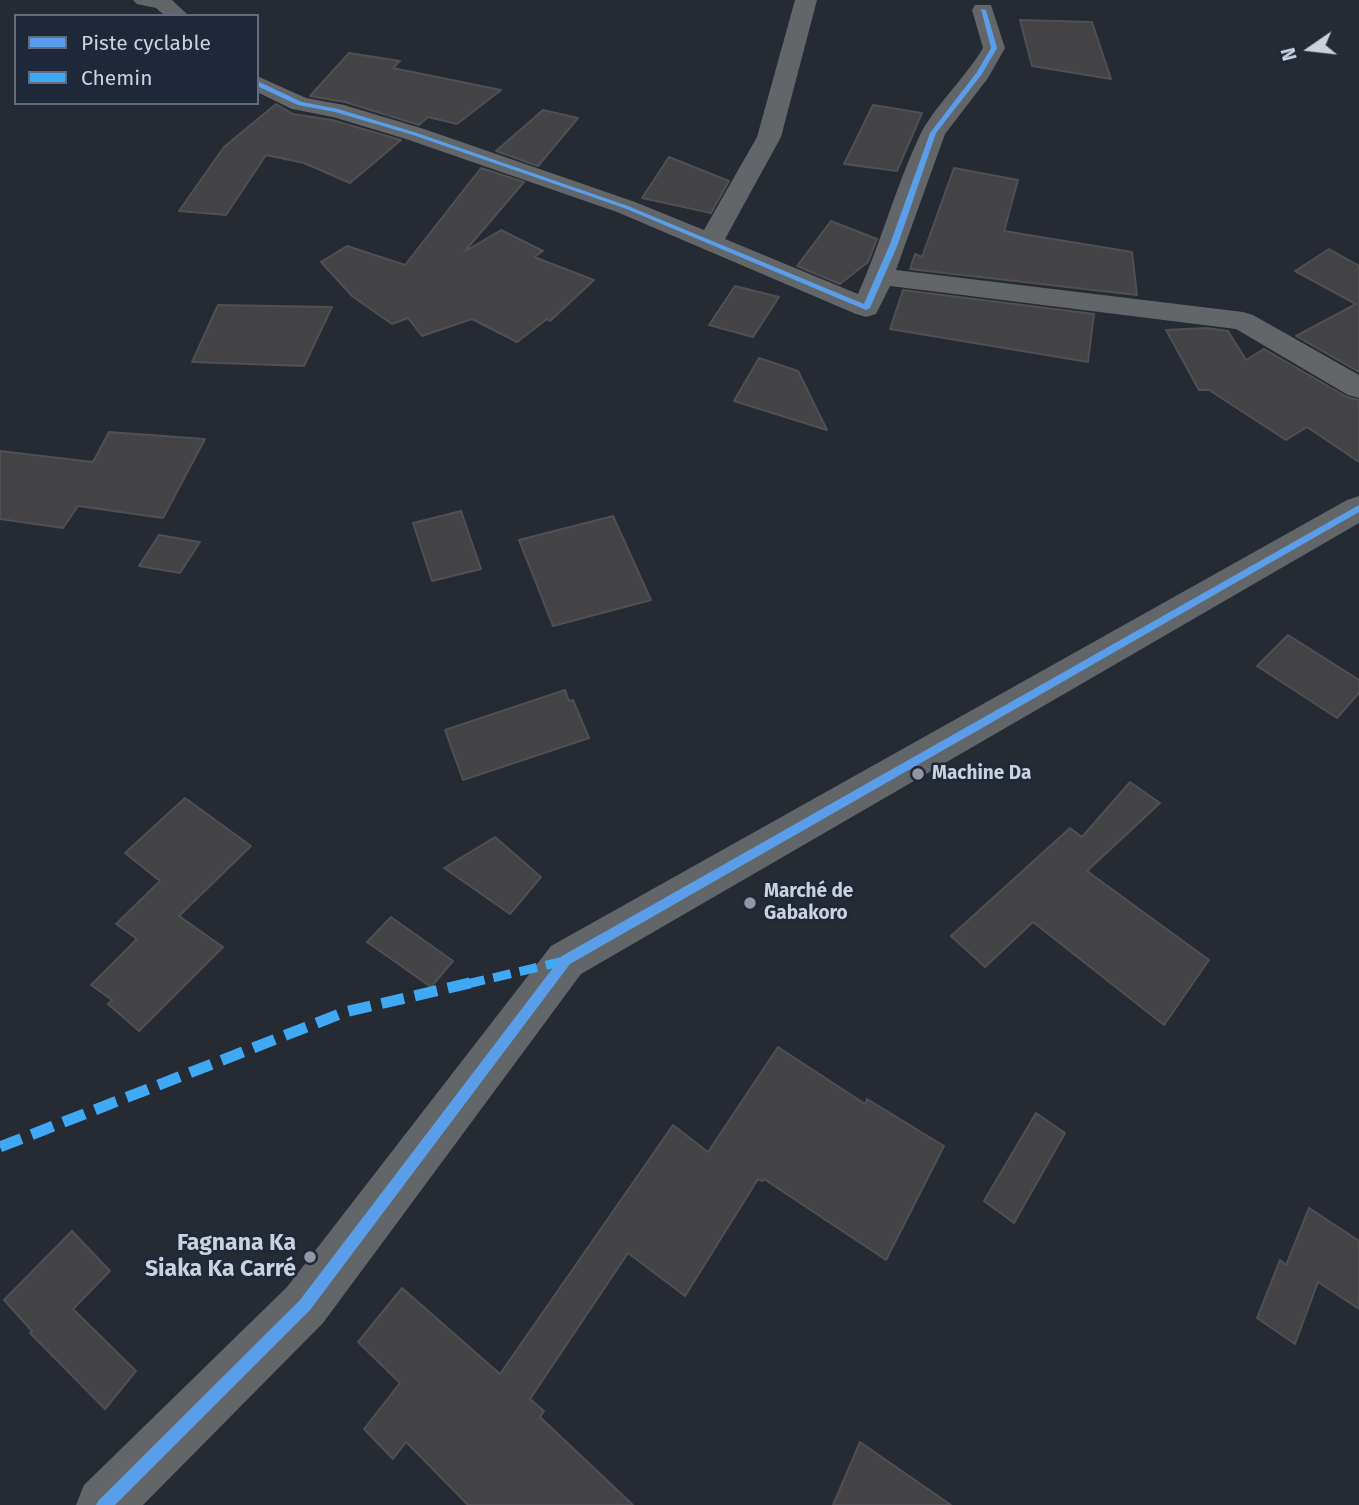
<!DOCTYPE html>
<html>
<head>
<meta charset="utf-8">
<style>
	body { margin:0 }
	#map { position:relative; width:1359px; height:1505px; overflow:hidden; background:#252a33; font-family:"Fira Sans",sans-serif }
	canvas { display:block }
	.legend { position:absolute; left:14px; top:14px; width:245px; height:91px; box-sizing:border-box; background:#1f2839; border:2px solid #646c7b; margin:0; padding:9px 12px; list-style:none; font-size:21px; color:#cbd2dd }
	.legend li { display:flex; align-items:center; gap:14px; height:35px }
	.legend b { width:35px; border:2px solid #646c7b }
	.north { position:absolute; left:1275px; top:14px; width:70px; height:70px; -webkit-text-stroke:5px #1f2839; paint-order:stroke; rotate:256deg; font-size:19px; font-weight:700; line-height:28px; text-align:center; color:#cbd2dd }
	.north::after { content:''; display:block; margin:auto; width:24px; height:32px; background:#cbd2dd; clip-path:polygon(50% 0,100% 100%,50% 72%,0 100%) }
</style>
</head>
<body>
<div id="map">
<canvas width="1359" height="1505"></canvas>
<ul class="legend">
<li><b style="height:9px;background:#5a9eea"></b>Piste cyclable</li>
<li><b style="height:9px;background:#3fa9f5"></b>Chemin</li>
</ul>
<div class="north">N</div>
</div>
<script>
const c = document.querySelector('canvas').getContext('2d');
c.lineJoin = 'round';
function fill(path, color) { c.fillStyle = color; c.fill(path, 'evenodd'); }
function trace(path, color, width, dash) { c.strokeStyle = color; c.lineWidth = width; c.lineCap = dash ? 'butt' : 'round'; c.setLineDash(dash || []); c.stroke(path); }
function drawText(font, color, halo, rows, align = 'center') {
  c.font = font + ' "Fira Sans",sans-serif'; c.lineWidth = 5; c.setLineDash([]); c.textBaseline = 'middle'; c.strokeStyle = halo; c.fillStyle = color; for (const [text, x, y, turn = 0] of rows) {
    c.save(); c.translate(x, y); c.rotate((+turn || 0) * Math.PI / 180); c.textAlign = isNaN(turn) ? turn : align; if (halo) c.strokeText(text, 0, 0); c.fillText(text, 0, 0); c.restore();
  }
}
const building = new Path2D(`
	M1020,20L1092,22L1111,79L1032,66Z
	M349,53L400,61L393,68L501,90L457,124L428,117L419,125L345,102L310,96Z
	M276,104L293,114L332,120L401,140L350,183L304,163L266,155L226,215L179,211L224,147Z
	M873,105L922,113L897,171L844,164Z
	M543,110L578,118L538,166L496,151Z
	M669,157L729,181L711,213L642,198Z
	M481,168L524,182L464,252L501,230L543,251L534,257L594,280L550,321L547,319L517,342L472,319L422,336L408,318L392,324L352,296L321,262L347,246L405,265Z
	M954,168L1018,180L1004,231L1132,252L1137,295L910,269L915,254L922,257Z
	M831,221L877,239L868,262L840,284L797,266Z
	M1329,249L1359,266V372L1296,336L1356,304L1295,271Z
	M735,286L779,297L753,337L709,325Z
	M903,290L1094,314L1088,362L890,329Z
	M218,305L332,307L304,366L192,362Z
	M1206,328L1228,331L1246,360L1264,349L1347,397L1359,400V462L1307,427L1286,440L1209,390H1199L1166,330Z
	M759,358L798,371L827,430L734,401Z
	M109,432L205,439L163,518L78,506L63,528L0,519V451L93,462Z
	M461,511L481,569L432,581L413,523Z
	M613,516L651,600L553,626L519,540Z
	M159,535L200,542L180,573L139,566Z
	M1288,635L1359,680V693L1337,718L1257,666Z
	M565,690L569,701L573,700L589,738L463,780L445,730Z
	M1130,782L1160,803L1087,871L1209,960L1164,1025L1033,922L985,967L951,936L1070,828L1082,837Z
	M185,798L251,846L179,916L223,947L139,1031L108,1004L112,1000L91,985L137,939L116,924L160,881L125,853Z
	M495,837L541,877L510,914L444,868Z
	M391,917L453,961L431,987L367,942Z
	M778,1047L865,1104L867,1099L944,1146L886,1260L764,1179L762,1181L758,1179L685,1296L628,1253L530,1399L544,1411L540,1417L633,1505H468L406,1442L393,1459L364,1429L400,1383L358,1342L402,1288L500,1374L673,1125L708,1152Z
	M1036,1113L1065,1133L1014,1223L984,1201Z
	M1309,1208L1359,1241V1309L1318,1282L1295,1344L1257,1318L1280,1260L1286,1265Z
	M72,1231L110,1271L73,1309L136,1371L105,1409L30,1333L32,1331L4,1300Z
	M860,1442L951,1505H833Z`);
fill(building, '#434346');
trace(building, '#504f51', 2);
fill(new Path2D(`
	M133,0H172L189,16H165L156,8L137,4Z
	M795,0H817L781,137L725,239L858,294C881,242 896,186 920,135C933,108 966,77 983,48L972,10L975,5H991L1005,48L988,78L945,134L896,270L1243,312L1253,315L1359,375V398L1348,395L1236,329L890,286L876,314L866,317L856,314L617,212L406,139L333,117L292,109L257,92V76L306,98L344,105L424,129L635,202L704,230L757,137Z
	M1359,496V523L581,974L323,1323L143,1505H76L84,1485L287,1287L551,946L1347,500Z`), '#626669');
trace(new Path2D(`
	M467,984L564,961`), '#3fa9f5', 9, [18, 9]);
trace(new Path2D(`
	M0,1147L345,1012L474,982`), '#3fa9f5', 11, [23, 11]);
fill(new Path2D(`
	M981,9L986,10L997,48L982,74L936,133L898,244L870,308L866,310L624,208L413,135L335,112L298,105L257,86V81L302,102L338,109L417,133L628,206L864,304L890,244L930,133L977,72L991,48Z
	M1359,505V512L570,964L310,1310L115,1505H96L99,1500L300,1300L562,956Z`), '#5a9eea');
for (const [x, y, r, color] of [
	[918,774,7,"#9197a2"],
	[750,903,7,"#9197a2"],
	[310,1257,7,"#9197a2"]
]) { const dot = new Path2D(); dot.arc(x, y, r, 0, 2 * Math.PI); c.fillStyle = color; c.fill(dot); trace(dot, '#1f2839', 2.5); }
drawText('bold 19px', '#cbd2dd', '#1f2839', [
	["Machine Da",932,774],
	["Marché de",764,892],
	["Gabakoro",764,914]
], 'left');
drawText('bold 23px', '#cbd2dd', '#1f2839', [
	["Fagnana Ka",296,1244],
	["Siaka Ka Carré",296,1270]
], 'right');
</script>
</body>
</html>
